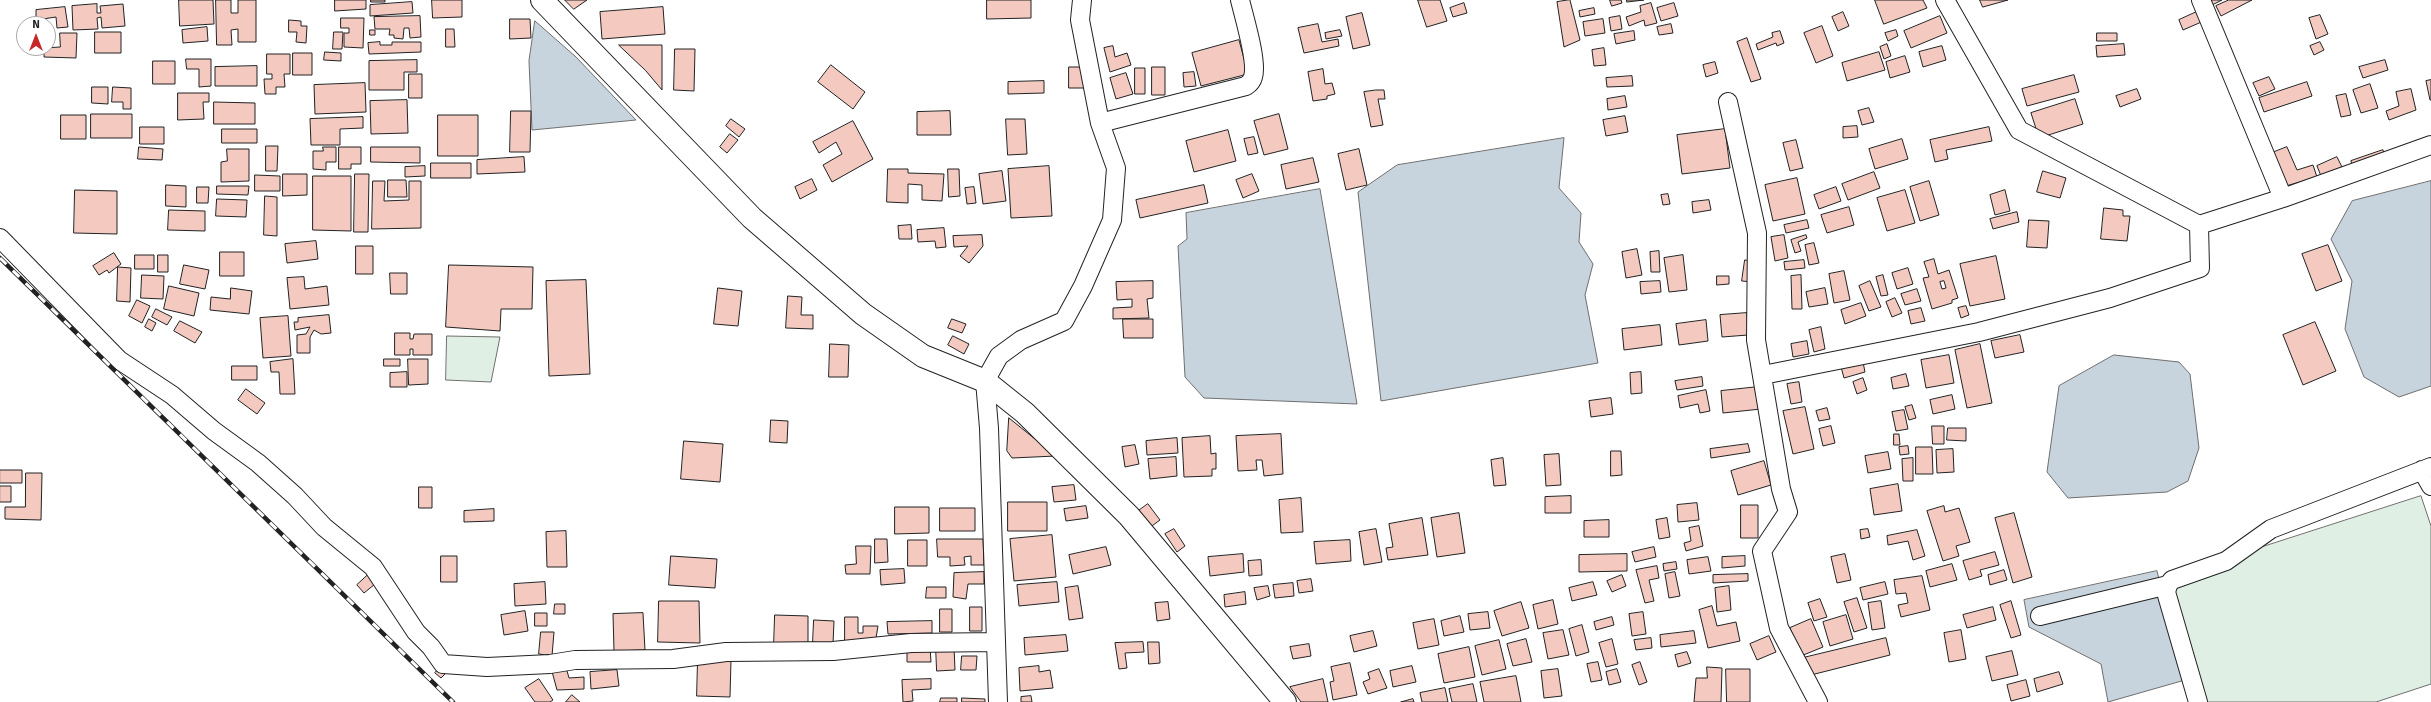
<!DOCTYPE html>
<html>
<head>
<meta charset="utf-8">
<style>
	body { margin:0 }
	#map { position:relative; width:2431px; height:702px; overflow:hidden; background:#fff; font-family:Signika,sans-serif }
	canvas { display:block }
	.north { position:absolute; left:16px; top:16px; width:40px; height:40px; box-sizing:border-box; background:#fff; border:1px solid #a7a7a7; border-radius:50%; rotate:0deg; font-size:11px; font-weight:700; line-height:16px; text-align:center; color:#222 }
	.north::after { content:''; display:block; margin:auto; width:14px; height:18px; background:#c62828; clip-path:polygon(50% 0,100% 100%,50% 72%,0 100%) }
</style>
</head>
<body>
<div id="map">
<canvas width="2431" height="702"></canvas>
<div class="north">N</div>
</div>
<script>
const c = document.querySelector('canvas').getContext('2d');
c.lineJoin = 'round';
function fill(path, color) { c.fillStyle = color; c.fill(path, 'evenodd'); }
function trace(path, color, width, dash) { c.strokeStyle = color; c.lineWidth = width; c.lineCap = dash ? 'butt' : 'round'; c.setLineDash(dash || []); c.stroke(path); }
const green = new Path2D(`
	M447,336L500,337L491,382L446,380Z
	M2421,496L2431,526V684L2376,702H2196L2157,581Z`);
fill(green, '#e0efe3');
trace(green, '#6f6f6f', 1);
const water = new Path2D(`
	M535,21L576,57L636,120L532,130L529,61Z
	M1564,138L1559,188L1581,213L1579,242L1593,264L1585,295L1598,363L1381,401L1358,192L1397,165Z
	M2431,181V386L2399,397L2364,377L2345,329L2352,281L2331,239L2352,201Z
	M1320,189L1357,404L1204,398L1185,377L1178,246L1187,239L1186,213Z
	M2114,355L2179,362L2190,374L2199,448L2188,481L2167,492L2068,498L2047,472L2059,386Z
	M2157,571L2185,680L2108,702L2101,664L2029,627L2024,600Z`);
fill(water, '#c7d3dd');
trace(water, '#6f6f6f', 1);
const building = new Path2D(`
	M179,0H213L214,24L180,26Z
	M216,0H231V13H238V0H256V42H238V29L231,30L232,45H217Z
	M335,0H366V9L335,11Z
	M371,0H385V2H371Z
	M432,0H462V17L433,18Z
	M565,0H587L574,9Z
	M987,0H1031V18L987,19Z
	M1418,0H1440L1447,21L1427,27Z
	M1570,0L1580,40L1564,47L1557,2Z
	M1610,0H1621L1622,3L1612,6Z
	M1627,0H1644L1627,2Z
	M1875,0H1923L1927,8L1884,24Z
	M1980,0H2008L1983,7Z
	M2210,0H2222L2212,5Z
	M2229,0H2252L2221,16L2216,6Z
	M412,2L413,13L370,16V5Z
	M1464,3L1467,13L1453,17L1450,8Z
	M1651,3L1657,23L1645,26L1644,20L1629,26L1626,17L1641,12L1640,6Z
	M1674,3L1678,16L1661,21L1657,8Z
	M97,4V13H101L100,6L123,4L125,26L102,28L101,17L97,18L98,29L73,30L72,6Z
	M65,7L68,27L57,28L56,17L36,20V10Z
	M663,7L665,34L602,39L600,12Z
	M1594,8L1595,14L1580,17L1579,11Z
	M2201,10L2206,20L2183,30L2179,20Z
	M1843,12L1849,26L1838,31L1832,17Z
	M1362,13L1370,45L1353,49L1346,17Z
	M2320,15L2328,34L2316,39L2309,18Z
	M420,16L421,37L410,38L409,28H404L403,39L394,38V35H389L390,29H375L374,17Z
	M1620,16L1622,29L1611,31L1609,18Z
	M1940,16L1947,33L1911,48L1904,31Z
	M341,18H364L363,48L344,47V33H349V28H341Z
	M510,19H530L531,38L510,39Z
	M1603,19L1605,33L1585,36L1583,22Z
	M289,20L301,21V26H307L306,43L296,42L297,32H289Z
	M1318,24L1322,42L1338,39L1339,46L1304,53L1298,28Z
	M1671,24L1673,33L1659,35L1657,27Z
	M1822,26L1833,56L1816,63L1804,33Z
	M207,27L208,41L183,43L182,30Z
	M446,29H454L455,47H446Z
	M370,30H375V35H370Z
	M1340,30L1342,36L1326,39L1325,33Z
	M1896,30L1898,36L1888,41L1885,33Z
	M1634,31L1635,40L1616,44L1614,34Z
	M1780,31L1784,43L1777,46L1776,43L1758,50L1756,44L1773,37L1772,33Z
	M95,32H121V53H95Z
	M334,32H343L342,49H333Z
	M60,33H77L76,58L44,57V48L60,47Z
	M2097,33H2117V41H2097Z
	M1747,38L1761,79L1751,82L1737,42Z
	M1239,40L1248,74L1201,86L1192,53Z
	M380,42V45H392V42H421V52L369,54L368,43Z
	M2320,42L2324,50L2314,55L2310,46Z
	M1887,44L1891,56L1884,59L1880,47Z
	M2124,44L2125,55L2097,57L2096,46Z
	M619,45H662V90L646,71Z
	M1113,46L1115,57L1127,53L1131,65L1110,72L1104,48Z
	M1942,46L1946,60L1923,67L1919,52Z
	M1604,48L1606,65L1594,66L1592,50Z
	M675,49H695L694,91L674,90Z
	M325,52L341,53V61L324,60Z
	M1879,52L1885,70L1847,81L1842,63Z
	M293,53H312V75H293Z
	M267,54H290V74H284L285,87H276V94H265L264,79H272V74H267Z
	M1905,56L1910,72L1890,78L1886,62Z
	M186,59H211V86L199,87V69H187Z
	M417,60V72H404V90H369V61Z
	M2385,60L2388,70L2363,78L2359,67Z
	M153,61H175V84H153Z
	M1715,62L1718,73L1706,77L1703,65Z
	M831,65L865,92L853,109L818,82Z
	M257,66V86H215V67Z
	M1069,67H1084V88H1069Z
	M1152,67H1165V95H1152Z
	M1135,68H1145V94H1135Z
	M1323,69L1325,84L1332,83L1335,94L1327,96V99L1313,101L1308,72Z
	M1194,72L1196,86L1184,87L1183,73Z
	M1126,73L1133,94L1116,99L1110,78Z
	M409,74H422V98H409Z
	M2074,75L2079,92L2027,106L2022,89Z
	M1632,76L1633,86L1607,87L1606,78Z
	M2269,77L2275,89L2259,96L2253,83Z
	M2431,80V100H2430L2426,81Z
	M1044,81V93L1008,94V82Z
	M2307,82L2312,96L2264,112L2259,98Z
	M365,83L366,112L315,114L314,85Z
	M2370,84L2378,108L2361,113L2353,90Z
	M92,87H108V104L92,103Z
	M113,87L131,88V109H123V102H112Z
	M2137,89L2141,99L2120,107L2116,96Z
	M2411,89L2416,110L2389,120L2386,111L2399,106L2396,92Z
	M1376,90H1384L1385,99H1378L1383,125L1371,127L1364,92Z
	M178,93H209V102H203L204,119L178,120Z
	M2346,94L2351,115L2341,117L2336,96Z
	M1625,96L1627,107L1608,110L1607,99Z
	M2075,99L2083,124L2039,138L2031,113Z
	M407,100L408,133L371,134L370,101Z
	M214,102L255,103V124H214Z
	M1869,108L1874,122L1862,125L1858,111Z
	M511,111H531L530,152H510Z
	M950,111L951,135H917V112Z
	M91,114H132V138H91Z
	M1279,114L1288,149L1264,155L1254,121Z
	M61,115H86V139H61Z
	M438,115H478V156H438Z
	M1625,116L1628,132L1606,136L1603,120Z
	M363,117V128L340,129V145H311L310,119Z
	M731,119L745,129L739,137L726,126Z
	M1006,119H1025L1027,154L1008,155Z
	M853,121L873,159L832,182L823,165L842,154L836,142L819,153L813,142Z
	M1857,126L1858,137L1843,138V127Z
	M140,127H164V144H140Z
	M1989,127L1992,141L1946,150L1948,159L1935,162L1930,140Z
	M222,129H257V143H222Z
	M1725,129L1730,168L1682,174L1677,135Z
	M1228,130L1236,161L1194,172L1186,141Z
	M730,134L738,140L727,153L720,147Z
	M1254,137L1258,153L1248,155L1244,139Z
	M1902,139L1908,159L1875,169L1869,149Z
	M1796,140L1803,168L1790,171L1783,143Z
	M266,146H278L277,171H266Z
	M139,147L163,149L162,160L138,159Z
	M323,147H336V162H326V170L313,169V151H323Z
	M339,147H361V164H351V169H339Z
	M371,147H420V163L371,162Z
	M2287,147L2297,170L2313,165L2317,177L2286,186L2272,153Z
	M227,149H249V181L221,182V162L227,161Z
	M1359,149L1367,185L1346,190L1338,154Z
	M2383,150L2386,159L2353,170L2351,161Z
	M524,157L525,172L477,174V160Z
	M2337,157L2342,167L2321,176L2317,166Z
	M1313,158L1319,182L1286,189L1281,165Z
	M431,163H471V178H431Z
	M425,166V176L405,177V167Z
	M1049,166L1052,216L1011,218L1008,169Z
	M888,169H908V173L944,174L942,201L922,200V185L908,184V203L887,202Z
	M948,169H959L960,196L949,197Z
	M1002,171L1006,201L983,204L979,174Z
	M2043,171L2066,178L2060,198L2037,192Z
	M1874,172L1880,188L1848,200L1842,184Z
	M283,174H307V195L283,196Z
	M355,174H369L368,232H354Z
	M1252,174L1259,191L1243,198L1236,180Z
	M255,175L280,176V191H255Z
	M313,176H351V231L313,230Z
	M1797,178L1805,214L1773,221L1765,185Z
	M812,179L817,190L800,199L795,187Z
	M388,180H406L407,197H388Z
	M373,181H385L384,201L409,200V181H421V228L372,229Z
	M1929,181L1939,215L1920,221L1910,187Z
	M166,185L186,186V207L166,206Z
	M1204,185L1208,203L1140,218L1136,200Z
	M217,186H249L248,195L217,194Z
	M197,187H209L208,203H197Z
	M974,187L976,203L967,204L965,188Z
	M1836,187L1841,201L1819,209L1814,195Z
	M75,190L117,191V234L74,233Z
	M1905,190L1915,223L1887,231L1877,198Z
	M2005,190L2010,211L1995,215L1990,195Z
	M1668,194L1670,204L1663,205L1661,195Z
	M265,196L277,197V236L264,235Z
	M217,199L247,200L246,217L216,216Z
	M1709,200L1711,210L1693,213L1692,202Z
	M1849,207L1854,225L1827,233L1821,215Z
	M2104,208L2123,210V216H2130L2127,241L2101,239Z
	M169,210L205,211V231L168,230Z
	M2017,212L2019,222L1993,229L1990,219Z
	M1807,220L1809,228L1786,233L1784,225Z
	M2029,220L2049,221L2047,248L2027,247Z
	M911,225L912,239H899L898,226Z
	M944,228L946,247L936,248L935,241L918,242L917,230Z
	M982,235L983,246L969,263L960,256L968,246L954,247L953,236Z
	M1784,235L1788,258L1775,261L1771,237Z
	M1806,235L1807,238L1798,242L1801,251L1795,253L1791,240Z
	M316,241L318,259L287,263L285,244Z
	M1814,243L1819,263L1809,265L1805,245Z
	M2328,245L2342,281L2316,291L2302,254Z
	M356,246H373V274H356Z
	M1637,249L1642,275L1626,278L1622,252Z
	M1659,251L1660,272H1651L1650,252Z
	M220,252H244V276H220Z
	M114,253L121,264L109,273L107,270L99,275L93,266Z
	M135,255H154V269H135Z
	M158,255H168V272H158Z
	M1683,255L1687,290L1669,292L1664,258Z
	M1996,256L2005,299L1970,306L1960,264Z
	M1934,259L1938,274L1949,270L1958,298L1952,300V303L1932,309L1923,278L1929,277L1924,262ZM1944,281L1946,288L1942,289L1940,282Z
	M1745,260L1754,261L1752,282L1742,281Z
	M1804,260L1805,268L1785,270L1784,262Z
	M184,265L209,270L205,289L180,284Z
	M449,265L533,267L532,309H501L500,331L446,327Z
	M118,267L131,268L130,302L117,301Z
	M1908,268L1913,284L1897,289L1892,273Z
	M1844,271L1850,300L1834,303L1829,274Z
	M390,273H407V294H391Z
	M142,275L164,276L163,299L141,298Z
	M1801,275L1802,309H1792L1791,276Z
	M1883,275L1888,295L1881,296L1876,277Z
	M1717,276H1729V284L1717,285Z
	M304,277L305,289L327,286L329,305L290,309L287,278Z
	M586,280L590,374L549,376L546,281Z
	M1153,281V298L1147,299L1149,318L1113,319V308L1132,307V299L1117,300L1116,282Z
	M1660,281L1661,292L1641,294L1640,282Z
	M1870,281L1881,307L1869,311L1859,286Z
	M169,286L199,293L194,316L164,309Z
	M231,288L252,291L249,314L210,310L211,297L230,299Z
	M718,288L742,291L738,326L714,324Z
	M1825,288L1828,304L1809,307L1806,292Z
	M1917,289L1921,301L1905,305L1901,294Z
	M788,296L802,297L801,315H813V329L786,328Z
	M1895,298L1902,313L1892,317L1886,302Z
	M137,300L150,306L142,323L129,316Z
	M1861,303L1866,316L1845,324L1841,310Z
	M1966,306L1969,315L1961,318L1958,308Z
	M1921,308L1925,321L1911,324L1908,311Z
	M156,309L172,317L167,325L152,317Z
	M1747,313L1748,335L1722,337L1720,315Z
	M329,315L331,333L321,334L314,330L310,337V353H297V335L306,334L310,327L295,330L294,322H298V318Z
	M288,316L291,356L263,358L260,318Z
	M149,319L156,323L152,331L145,327Z
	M952,319L966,324L962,333L948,328Z
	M1123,319H1153V338H1124Z
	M1706,320L1708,341L1679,345L1676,324Z
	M180,321L202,332L195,343L174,331Z
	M2315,322L2336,371L2303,385L2283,335Z
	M1660,325L1662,345L1624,350L1622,329Z
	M1821,327L1825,349L1814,352L1809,330Z
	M395,333H410V339H413L414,334H432V355H413V349H410V355H395Z
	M2020,335L2024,352L1995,358L1991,341Z
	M953,336L969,344L964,354L948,345Z
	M1807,341L1809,354L1793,357L1791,344Z
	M830,344L849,345L848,377H829Z
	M1980,344L1992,403L1967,408L1955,350Z
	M1949,355L1954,383L1926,388L1921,360Z
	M293,359L295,394H280L279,372H271L270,362Z
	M384,359H400V366H384Z
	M408,359H428V384L409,385Z
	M1863,362L1865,372L1844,378L1841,367Z
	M232,366H257V380H232Z
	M407,372V387H390V373Z
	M1641,372L1642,393L1631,394L1630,373Z
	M1906,374L1909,386L1893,389L1891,378Z
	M1702,377L1703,386L1677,390L1675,381Z
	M1863,378L1867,390L1857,394L1853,382Z
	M1799,382L1802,402L1791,404L1787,384Z
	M1758,387L1761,409L1723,413L1721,391Z
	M246,389L265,403L257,414L238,400Z
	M1706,390L1710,411L1700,413L1698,404L1680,408L1678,396Z
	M1952,395L1955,409L1933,414L1930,400Z
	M1611,398L1613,414L1591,417L1589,401Z
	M1912,405L1916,418L1909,420L1905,407Z
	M1805,407L1814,449L1793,454L1783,411Z
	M1827,408L1830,419L1819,421L1816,411Z
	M1904,410L1908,429L1896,431L1892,412Z
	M1009,418L1056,456L1012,458L1007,451Z
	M771,420L788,421L787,443L770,442Z
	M1831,426L1835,443L1823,446L1819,429Z
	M1932,426H1944V444H1933Z
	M1948,428H1966V441L1947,440Z
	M1281,434L1283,474L1264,476L1262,460H1256L1257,470L1238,471L1236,436Z
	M1894,434H1899L1900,445H1894Z
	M1210,436L1211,454L1216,453V469H1212V476L1184,477L1182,438Z
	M1177,438L1178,453L1147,455L1146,441Z
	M684,441L723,444L720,482L681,479Z
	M1748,444L1750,452L1711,458L1710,449Z
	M1135,445L1139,464L1125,467L1122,447Z
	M1908,446L1909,454L1900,455L1899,447Z
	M1916,447H1932L1933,474H1916Z
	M1953,449L1954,472L1937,473L1936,450Z
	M1611,451H1621L1622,475L1611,476Z
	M1888,452L1891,469L1868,473L1865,456Z
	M1559,454L1561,485L1546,486L1544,455Z
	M1176,457L1177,476L1150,479L1148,459Z
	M1503,458L1506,485L1494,486L1491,460Z
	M1913,458V481H1903L1902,459Z
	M1764,461L1771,485L1738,495L1731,471Z
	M0,470H22V483H0Z
	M26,473H42L41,520L5,519V507H25Z
	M1898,484L1902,511L1874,515L1870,489Z
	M1074,485L1076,500L1054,502L1052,487Z
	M0,486H11V502H0Z
	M419,487H432V508H419Z
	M1571,496V513H1545V497Z
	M1301,498L1303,532L1281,533L1279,500Z
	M1008,502H1047V531H1008Z
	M1697,503L1699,520L1678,522L1677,505Z
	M1148,504L1160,520L1149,528L1137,512Z
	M1741,505H1758V538H1741Z
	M1086,506L1088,518L1066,521L1064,509Z
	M1944,506L1945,512L1959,508L1970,542L1956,546L1959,556L1943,561L1927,511Z
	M895,507H929V533L895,534Z
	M940,508H975V531H940Z
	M494,509V521L464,522V511Z
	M1459,513L1465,553L1437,557L1431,518Z
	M2014,513L2032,577L2013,583L1995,518Z
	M1422,518L1428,555L1388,560L1386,548L1393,547L1389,524Z
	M1667,518L1670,537L1659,539L1656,520Z
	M1609,520V537H1584V521Z
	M1699,526L1703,546L1686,551L1684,543L1691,541L1689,528Z
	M1174,529L1185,546L1177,552L1165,534Z
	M1376,529L1382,562L1364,565L1359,532Z
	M1868,529L1870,537L1861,539L1860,530Z
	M1917,530L1925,556L1913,560L1908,541L1888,545L1887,536Z
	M566,531L567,567H547L546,532Z
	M1052,535L1056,577L1014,581L1010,539Z
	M875,539H887L888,562L875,563Z
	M937,539H983L984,565H971V556L964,557L965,565L950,566V557H938Z
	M908,540H927V566H908Z
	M1350,540L1351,561L1316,564L1314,542Z
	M856,546H871L870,574H846L845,565L856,564Z
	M1106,547L1111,565L1073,574L1069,555Z
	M1654,547L1656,557L1635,562L1632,552Z
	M1995,552L1999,565L1980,570L1982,576L1969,580L1963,561Z
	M1243,554L1244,572L1210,576L1208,557Z
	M1627,554V571L1579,572V555Z
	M1845,554L1851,580L1837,583L1831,557Z
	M441,556H457V582H441Z
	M671,556L717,559L715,588L669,585Z
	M1745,556V566L1722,568V557Z
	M1708,557L1711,571L1689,574L1687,560Z
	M1261,560L1262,575L1249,576L1248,561Z
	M1676,562L1677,569L1664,571L1663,564Z
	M1952,564L1957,580L1930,587L1926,571Z
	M1657,566L1659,578L1649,580L1654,601L1645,603L1636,570Z
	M904,569L905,583L881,585L880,570Z
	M2004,570L2007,580L1990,585L1988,575Z
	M984,572V584H968L966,599L953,597L954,573Z
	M1675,572L1680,596L1669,598L1665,574Z
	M1748,574V581L1713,583V575Z
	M368,575L375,584L364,593L357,585Z
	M1622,575L1626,586L1612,592L1607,581Z
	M1922,576L1930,610L1901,617L1898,605L1908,603L1906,593L1896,594L1894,580Z
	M1311,579L1313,591L1299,593L1297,581Z
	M545,582L546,604L515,606L514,584Z
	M1057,582L1059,602L1019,606L1017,585Z
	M1593,582L1597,595L1572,601L1569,588Z
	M1885,582L1888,594L1863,600L1860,588Z
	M1293,583L1294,596L1275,598L1273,585Z
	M1078,586L1083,618L1069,620L1065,588Z
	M1268,586L1270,596L1257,600L1254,588Z
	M1729,586L1731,610L1717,612L1715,588Z
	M927,587H946V598H926Z
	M1245,592L1246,604L1225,607L1224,595Z
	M1857,598L1867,628L1854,632L1844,602Z
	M1820,599L1827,617L1814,621L1808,603Z
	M1553,600L1558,624L1538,629L1533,605Z
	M659,601H699L700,643L658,642Z
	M1881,601L1885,628L1872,630L1868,603Z
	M2011,601L2021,635L2011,638L2000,605Z
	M1168,602L1170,619L1157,621L1155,603Z
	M1521,602L1529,628L1502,636L1494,611Z
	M555,604H565V614H554Z
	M1712,606L1717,626L1736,622L1740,641L1708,648L1699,610Z
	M970,607H982V631H970Z
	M1993,607L1996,620L1967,628L1963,615Z
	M940,609H952V632H940Z
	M525,611L528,631L504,635L501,615Z
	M1488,612L1490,628L1470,630L1468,614Z
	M1643,612L1646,634L1632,636L1629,614Z
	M535,613H547V626H535Z
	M643,613L645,650L614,651L613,614Z
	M775,615L808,616V646L774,645Z
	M1846,615L1853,639L1830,646L1823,622Z
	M1460,616L1464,632L1444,636L1441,621Z
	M845,617H858V633H863V626H878L875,644L845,645Z
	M1612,617L1614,625L1596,630L1594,622Z
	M1434,619L1439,645L1418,649L1413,623Z
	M1811,619L1823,647L1801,656L1790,628Z
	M814,620L834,621L833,644L813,642Z
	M932,621V633L888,634L887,622Z
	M1582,625L1589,652L1576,656L1569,629Z
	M1563,630L1569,655L1548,659L1543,633Z
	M1961,630L1966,659L1949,662L1944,633Z
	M1373,631L1377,646L1354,652L1350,636Z
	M1694,631L1696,643L1661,647L1660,635Z
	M541,632H554L552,656L539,654Z
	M1066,635L1068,651L1025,655L1024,638Z
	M1769,636L1776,652L1757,660L1750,644Z
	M1651,638L1652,648L1636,650L1634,640Z
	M1886,638L1890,655L1807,676L1803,658Z
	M1526,639L1532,662L1513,666L1507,644Z
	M1612,639L1618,664L1606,667L1599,643Z
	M1499,640L1506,669L1482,675L1475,646Z
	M1143,642L1144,652L1125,653L1127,668L1119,669L1115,643Z
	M1148,642H1159L1160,663L1149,664Z
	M1309,644L1311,656L1293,659L1290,647Z
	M930,646L931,662H907V647Z
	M936,647H954L955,670L937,671Z
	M1469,647L1475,677L1444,683L1438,654Z
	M2012,651L2018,675L1992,681L1986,657Z
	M1687,652L1691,663L1678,667L1675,655Z
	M962,656H977L976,670H961Z
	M698,659L731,660L730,697L697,696Z
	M447,660L453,666L441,678L435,673Z
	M564,660L569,678L584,677V689L557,690L550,664Z
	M1598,662L1602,680L1591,682L1587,664Z
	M1640,662L1647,682L1639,685L1632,665Z
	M1350,663L1357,695L1333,700L1330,682L1334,681L1331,667Z
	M1039,666V672L1050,670L1053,688L1020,691L1019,668Z
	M1412,666L1416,682L1393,687L1390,671Z
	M1707,667L1722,668L1721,702H1694L1696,678H1707Z
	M1379,669L1387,688L1368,694L1363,682L1370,679L1368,673Z
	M1558,669L1562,696L1544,698L1541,671Z
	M1617,669L1621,682L1609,685L1606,672Z
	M1726,669H1750V702H1727Z
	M617,670L619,686L591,689L590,672Z
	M2059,672L2063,684L2037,692L2034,679Z
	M1516,676L1521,702H1484L1480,682Z
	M539,679L553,700L550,702H535L525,688Z
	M931,679V689L912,690L913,701L903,702L902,680Z
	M1323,679L1328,702H1301L1290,687Z
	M2026,680L2030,696L2011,701L2007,685Z
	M1473,684L1477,702H1452L1449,689Z
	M1445,688L1448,702H1422L1420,693Z
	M572,695L580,702H566Z
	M1031,696L1032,702H1021V697Z
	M941,698H957V702H940Z
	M962,698L985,699V702H962Z
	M1413,699L1414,702H1401Z`);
fill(building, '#f3c9c0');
trace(building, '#222', 1);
const street = new Path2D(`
	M1945,0L2019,130L2199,225
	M2201,0L2283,198
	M1728,102L1757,233L1756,340L1781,489L1788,512L1762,551L1779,628L1818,702
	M1100,123L1246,86C1249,84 1252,81 1253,77C1258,62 1244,17 1240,0
	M0,238L119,360L172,395L214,431L258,463L295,496L324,527L373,567L416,632L431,647L443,664L487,667L550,664L575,660L673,659L726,652L833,651L911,643L996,642
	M1763,375L1979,332L2110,298L2200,268L2199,225L2283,198L2431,145
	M2422,470L2431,486
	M2040,616L2168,585
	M998,702L989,428L985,381L999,356L1021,340L1064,321L1083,286L1112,220L1116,168L1100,123L1080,20L1082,0
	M2198,702L2166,592L2168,585L2172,580L2226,561L2271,529L2431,467`);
const primary = new Path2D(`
	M542,0L752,218L863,314L923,356L985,381L1025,413L1129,516L1285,702`);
trace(street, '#222', 20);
trace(primary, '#222', 24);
trace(street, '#fff', 18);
trace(primary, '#fff', 22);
const rail = new Path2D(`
	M0,258L453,702`);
trace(rail, '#222', 4.5);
trace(rail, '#fff', 3, [9]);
</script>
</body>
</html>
